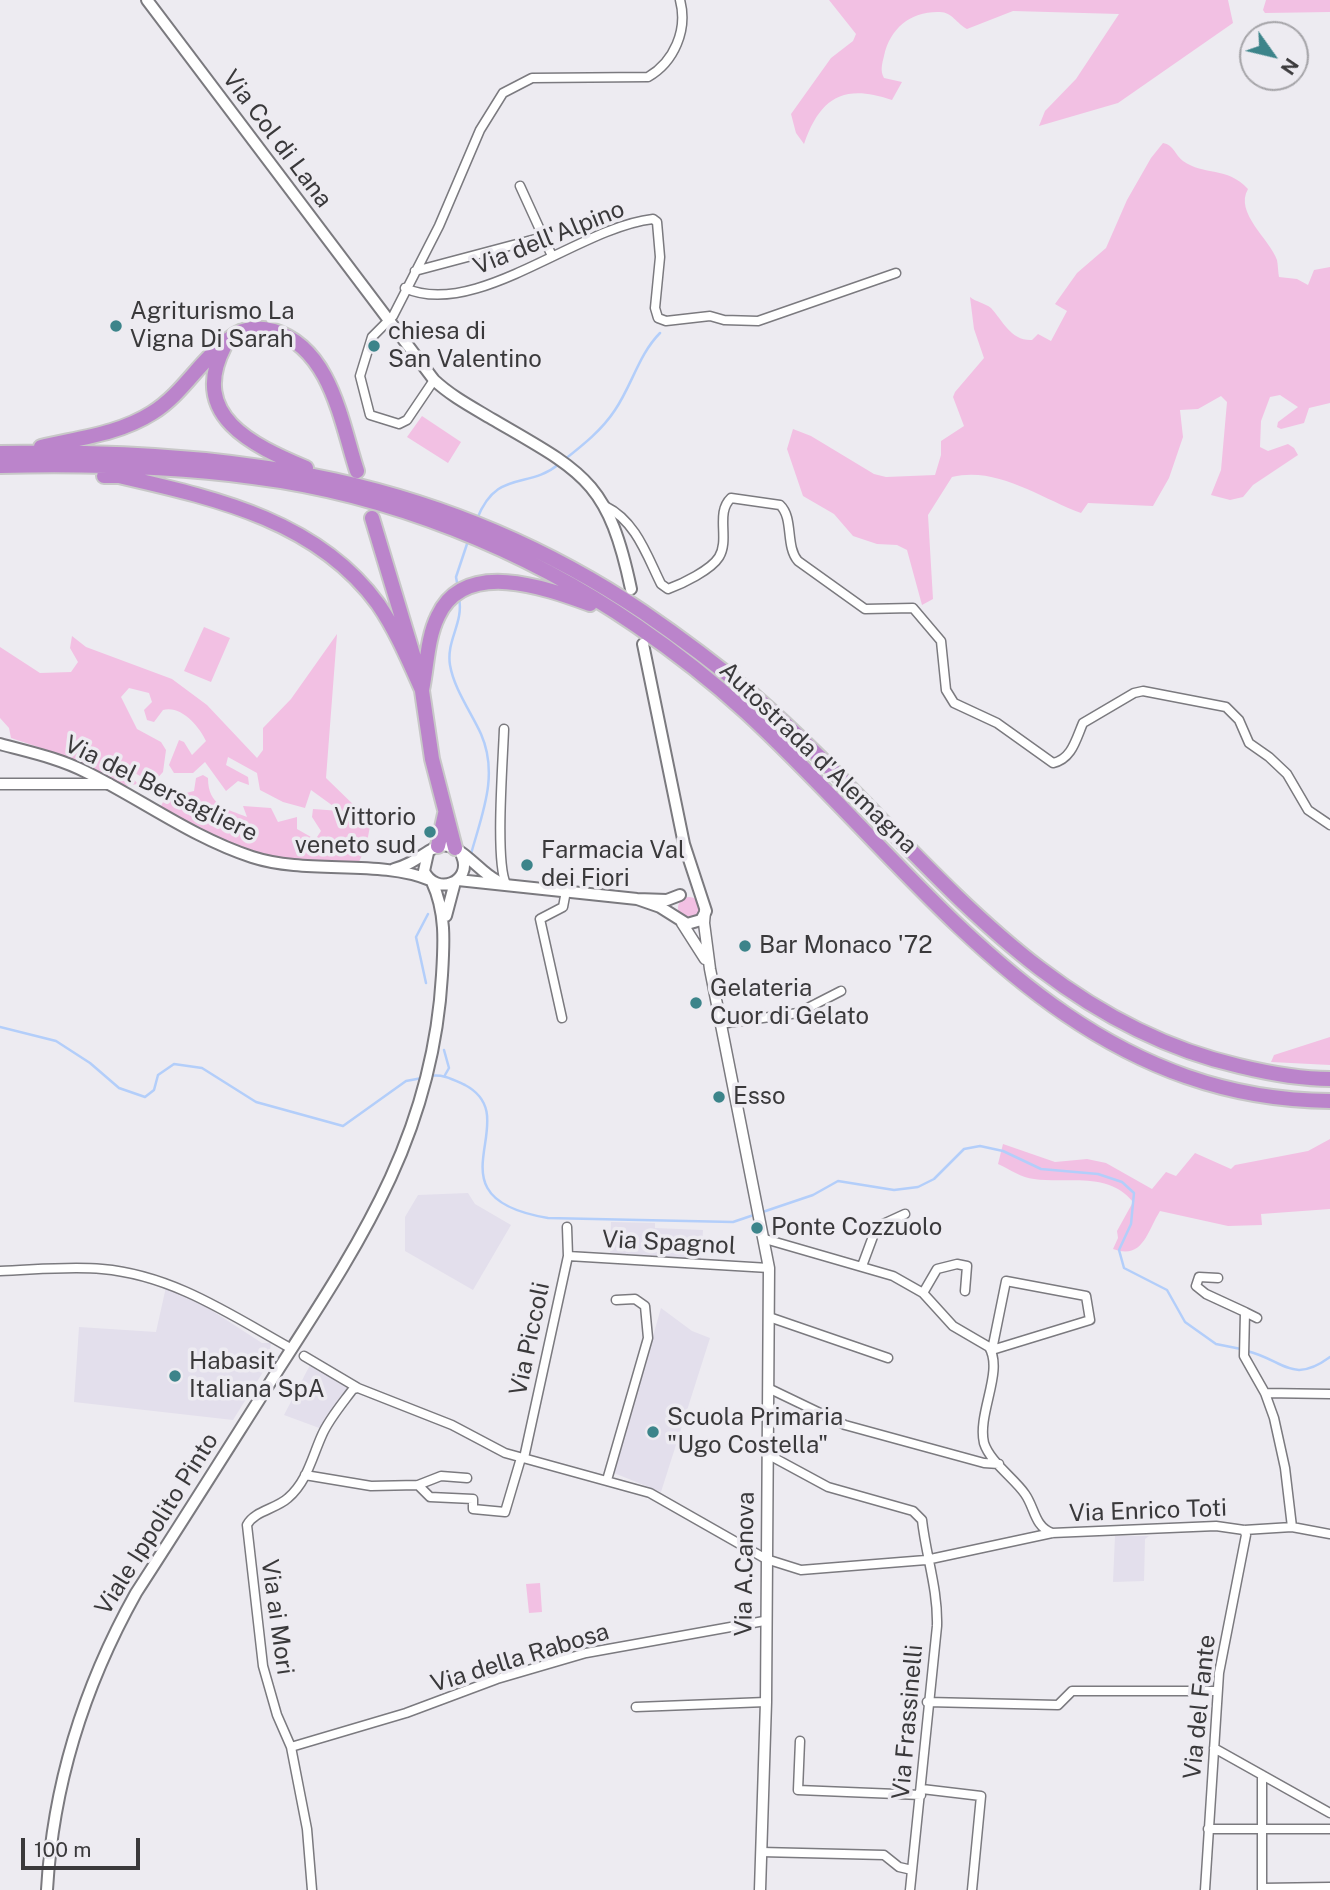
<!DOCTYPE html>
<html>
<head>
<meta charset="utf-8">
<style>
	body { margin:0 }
	#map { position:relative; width:1330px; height:1890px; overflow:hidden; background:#edebf1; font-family:"Public Sans",sans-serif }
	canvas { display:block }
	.north { position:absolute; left:1239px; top:21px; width:70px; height:70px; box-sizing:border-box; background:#edebf1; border:2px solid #a5a4a8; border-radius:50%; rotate:124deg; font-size:19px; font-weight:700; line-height:28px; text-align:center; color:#3a393b }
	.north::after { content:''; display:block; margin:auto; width:24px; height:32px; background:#3c848a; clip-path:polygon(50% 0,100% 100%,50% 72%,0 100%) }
	.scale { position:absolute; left:21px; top:1838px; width:119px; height:32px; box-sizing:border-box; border:4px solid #3a393b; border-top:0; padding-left:9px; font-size:21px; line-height:24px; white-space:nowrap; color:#3a393b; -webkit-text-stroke:5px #edebf1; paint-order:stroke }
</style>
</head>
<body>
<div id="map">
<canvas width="1330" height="1890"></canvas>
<div class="north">N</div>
<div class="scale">100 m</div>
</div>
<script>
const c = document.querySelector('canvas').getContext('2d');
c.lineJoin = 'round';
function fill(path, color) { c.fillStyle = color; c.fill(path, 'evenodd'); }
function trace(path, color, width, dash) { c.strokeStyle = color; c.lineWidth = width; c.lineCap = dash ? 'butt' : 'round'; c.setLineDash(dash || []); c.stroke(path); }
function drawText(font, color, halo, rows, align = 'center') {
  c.font = font + ' "Public Sans",sans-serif'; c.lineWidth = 7; c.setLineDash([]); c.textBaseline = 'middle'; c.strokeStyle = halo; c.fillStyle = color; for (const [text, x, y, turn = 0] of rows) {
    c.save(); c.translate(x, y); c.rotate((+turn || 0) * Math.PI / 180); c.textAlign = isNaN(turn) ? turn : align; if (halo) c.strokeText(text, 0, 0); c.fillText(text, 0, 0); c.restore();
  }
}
fill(new Path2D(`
	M468,1193L475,1204L511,1225L473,1290L405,1251V1217L418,1195Z
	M611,1222L655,1223V1228L703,1230L701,1260L610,1255Z
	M166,1287L197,1301L262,1343H271L268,1364L233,1420L74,1402L79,1327L156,1332Z
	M661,1308L692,1331L710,1338L661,1492L614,1473Z
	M310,1365L350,1388L322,1429L284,1415Z
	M1115,1536H1149L1145,1539L1144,1581L1113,1582Z`), '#e3dfec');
fill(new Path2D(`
	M829,0H1228L1233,23L1118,103L1039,126L1045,111L1076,79L1119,14L1013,11L967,29C957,24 952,12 940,12C911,11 890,28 884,56C882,64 880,71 884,78L902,82L892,100C843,83 820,98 804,144L796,133L791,114L831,58L853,41L856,34Z
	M1266,0H1330V12L1265,13L1263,10Z
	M1163,143C1174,145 1175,155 1183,161C1204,176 1227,166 1248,189C1234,213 1270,239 1277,260C1278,265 1278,272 1279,277L1297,279L1308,285L1314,270L1330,267V403L1309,408L1304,423L1281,429L1277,427L1278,422L1298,407L1280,395L1270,397L1261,421L1260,447L1268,451L1288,444L1294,448L1298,455L1253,485L1243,497L1230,500L1211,495L1221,470L1227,402L1221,396L1198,409L1180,410L1183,437L1169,478L1153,506L1088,503L1081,513C1040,498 997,466 952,477L928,515L933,599L922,605L907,550L897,545L877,544L853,536L834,514L803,496L787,449L793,429L811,436L874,474L886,477L935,475L941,455V441L964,426L953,397L955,392L984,358L974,329L970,297C976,302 985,303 991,308C1003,321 1011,341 1032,340L1038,334L1051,341L1067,311L1055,304L1077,273L1106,248L1127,200L1151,158Z
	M422,416L461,442L448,463L407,437Z
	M204,627L230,638L211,682L184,671Z
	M337,634L326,778L361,812L372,816L366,847L357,866C323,863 287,863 254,853C221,843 190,824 161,806L164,800L163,785L178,795L194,791L196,778L203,775L208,778C208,806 227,809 247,817L243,806L271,808L278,822L297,817V829L311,837H317L321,831L312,817L313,809L340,811L311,790L305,808L283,802L260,790L257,773L228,757L226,765L248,777L249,785L238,781L226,791L205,762L193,773H174L169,765L179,740L184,742L192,755L206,741C199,726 181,705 163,710L154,722L147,720L144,710L152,702L149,693L129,688L121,697L137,729L161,742L166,750L163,772L153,783L120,765L138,784L125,786L65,756L11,738L9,728L0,718V647L40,673L71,672L78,662L70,648L72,636L86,647L172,679L207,705L257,758L263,750V728L291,699Z
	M678 908a11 11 0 1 1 22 0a11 11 0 1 1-22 0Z
	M1330,1037V1065L1271,1062L1274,1055Z
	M1330,1139V1209L1261,1214L1262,1225L1228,1226L1160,1211C1147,1232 1143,1260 1113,1249L1118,1238L1117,1231L1133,1202C1108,1171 1067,1184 1034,1179C1022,1178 1009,1169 998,1164L1003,1144L1055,1162L1087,1159L1106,1163L1152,1189L1166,1172L1176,1176L1195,1153L1231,1169L1235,1165L1308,1151Z
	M540,1583L542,1612L529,1613L526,1584Z`), '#f2c0e3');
trace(new Path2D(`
	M564,460C583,445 602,430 615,410C632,385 639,354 660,333
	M477,519C497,468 528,490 559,464
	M458,588L456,577L468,541
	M459,598C464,623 446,640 450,665C454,689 471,712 481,734C499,775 482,814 471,854
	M426,983L416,937L428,914
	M0,1027L56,1041L90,1063L119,1088L145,1097L154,1090L158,1075L174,1064L202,1068L256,1102L343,1126L406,1081L422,1078
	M444,1050L449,1068L445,1075
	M429,1076C444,1074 452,1079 465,1085C529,1119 422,1197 548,1218L733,1222L813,1195L838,1181L894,1190L918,1187L934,1179L964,1149L980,1146L1003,1151L1041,1169L1098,1174L1122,1182L1134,1193L1131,1224L1119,1250L1124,1268L1167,1290L1185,1322L1216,1344L1241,1349
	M1247,1351C1284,1360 1292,1385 1330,1357`), '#b3cefa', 2.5);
const minor = new Path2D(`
	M520,186L552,256
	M415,271L543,237
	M405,288C475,320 579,227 653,219L657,222L660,257L655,308L658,318L666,321L710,316L724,320L758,321L896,273
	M434,380L407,420L399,424L370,415L360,376L372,337L393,316L439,226L480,130L503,93L532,78L648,77C674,62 688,30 680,0
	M605,506C636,521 647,556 661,584L668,589C682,584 711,570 719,557C730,539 715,513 731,498L780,505C794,518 785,546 798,561L865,609L913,608L941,641L946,690L954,703L997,723L1053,763C1072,759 1076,739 1083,723L1134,693L1143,691L1226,707L1239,720L1249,743L1269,757L1287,774L1308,810L1330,825
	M504,729C503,760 495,861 506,884
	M562,1018L540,919L563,907L566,891
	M720,1024L798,1013L841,991
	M765,1239L893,1276L923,1293L953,1326L989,1347C1004,1371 977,1414 984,1443C990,1462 1014,1478 1025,1494C1035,1508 1034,1526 1052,1533
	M568,1256L769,1268
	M862,1266L875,1231L881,1225L905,1214
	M0,1271C33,1270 68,1266 102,1269C173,1275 231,1315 292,1349
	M1218,1278L1199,1277L1196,1286L1206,1294L1245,1312
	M1006,1281L1086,1296L1090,1320L992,1350Z
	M923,1293L937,1269L957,1264L967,1266L965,1291
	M769,1317L888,1358
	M1257,1318L1245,1312L1244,1356L1265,1393L1274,1418L1285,1468L1292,1527
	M304,1356L358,1388L452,1425L505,1453L650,1493L766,1559L801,1570L926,1560L1052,1533L1216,1526L1244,1530L1292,1527L1330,1534
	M768,1388L845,1425L984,1463L999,1464
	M1265,1393L1330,1394
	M767,1454L828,1487L913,1511L922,1520C926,1556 938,1589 937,1626L910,1890
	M524,1458L568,1256L567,1227
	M305,1475L371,1486L418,1485L441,1476L467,1478
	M607,1480L648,1338L645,1306L635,1299L616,1300
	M418,1485L430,1497L473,1499V1509L505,1512L521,1458
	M927,1702L1058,1705L1072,1691H1217
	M636,1707L766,1702
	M800,1741L798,1790L921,1795
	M291,1747L406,1713L497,1679L586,1653L764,1621
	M1214,1748L1330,1813
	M1262,1775V1890
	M922,1789L981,1796L972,1890
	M1208,1829H1330
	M761,1852L884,1855L899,1867L912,1870
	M1262,1888L1330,1887
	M312,1890L307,1829L291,1747L277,1715L263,1666L247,1525C254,1511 276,1509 288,1498C307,1482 312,1457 322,1435C329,1419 342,1404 353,1389L358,1388
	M1205,1890L1219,1673L1246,1535L1244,1530`);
const tertiary = new Path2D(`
	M0,784H109
	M705,911L704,923L710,969L769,1268L766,1702L760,1890
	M682,923L705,959`);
const secondary = new Path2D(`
	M147,0L434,380C451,396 472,407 492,419C583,472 608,480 631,589
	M0,744C29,752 59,758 86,772C141,799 193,838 252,857C307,875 380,859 430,880
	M428,853L424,871C436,897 473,882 462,856
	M394,869C411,865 420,856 434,848C455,835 478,872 496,880
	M458,880L637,899L667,900L680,895
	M637,899L660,907L687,924L701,920L706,911L684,844L643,644
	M446,916L455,882
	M47,1890C53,1783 84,1686 136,1593C184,1519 231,1444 278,1370C361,1241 433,1134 442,975C444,943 446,912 432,882`);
const motorway = new Path2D(`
	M224,347C189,416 252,445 306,468
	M41,447C79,438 119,434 152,413C183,394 200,360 229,339C242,328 257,326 274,331C331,349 341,422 357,471
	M0,453C234,448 444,478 643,612C681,638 718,666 753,695C910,831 1025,1017 1239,1066C1268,1073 1300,1079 1330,1079
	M0,466C84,464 170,466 253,477C389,494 525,549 637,626C675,652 712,681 746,712C922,874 1062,1099 1330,1101
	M104,476H119C214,498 317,520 378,604C396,630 409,661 422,690
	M372,518L415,661
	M421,684L432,759L455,848
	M422,690C427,666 427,638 438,616C465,558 546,588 590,604
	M438,846L445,814`);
trace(minor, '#7b7a7f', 11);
trace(tertiary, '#7b7a7f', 13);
trace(secondary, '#7b7a7f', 14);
trace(motorway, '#c8c8c8', 18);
trace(minor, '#fff', 8);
trace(tertiary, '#fff', 10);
trace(secondary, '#fff', 10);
trace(motorway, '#bb84cb', 14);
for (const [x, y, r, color] of [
	[116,326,7,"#3c848a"],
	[374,346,7,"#3c848a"],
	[430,832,7,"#3c848a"],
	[527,865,7,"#3c848a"],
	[745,946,7,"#3c848a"],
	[696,1003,7,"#3c848a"],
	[719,1097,7,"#3c848a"],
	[757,1228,7,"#3c848a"],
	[175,1376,7,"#3c848a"],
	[653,1432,7,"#3c848a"]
]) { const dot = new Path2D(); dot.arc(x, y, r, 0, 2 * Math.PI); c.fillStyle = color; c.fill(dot); trace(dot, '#edebf1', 2.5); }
drawText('24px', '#3a393b', '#edebf1', [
	["Via Col di Lana",277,139,53],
	["Via dell'Alpino",549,238,-22],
	["Autostrada d'Alemagna",818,758,44],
	["Via del Bersagliere",161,789,26],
	["Via Spagnol",669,1243,3],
	["Via Piccoli",530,1339,-78],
	["Via Enrico Toti",1148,1511,-2],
	["Viale Ippolito Pinto",157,1524,-58],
	["Via A.Canova",745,1564,-89],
	["Via ai Mori",277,1617,82],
	["Via della Rabosa",520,1658,-17],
	["Via del Fante",1200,1707,-84],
	["Via Frassinelli",908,1722,-85]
]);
drawText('24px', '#3a393b', '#edebf1', [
	["Agriturismo La",130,312],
	["Vigna Di Sarah",130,340],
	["chiesa di",388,332],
	["San Valentino",388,360],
	["Vittorio",416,818,"right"],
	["veneto sud",416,846,"right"],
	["Farmacia Val",541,851],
	["dei Fiori",541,879],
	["Bar Monaco '72",759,946],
	["Gelateria",710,989],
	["Cuor di Gelato",710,1017],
	["Esso",733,1097],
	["Ponte Cozzuolo",771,1228],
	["Habasit",189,1362],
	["Italiana SpA",189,1390],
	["Scuola Primaria",667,1418],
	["\"Ugo Costella\"",667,1446]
], 'left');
</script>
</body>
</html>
